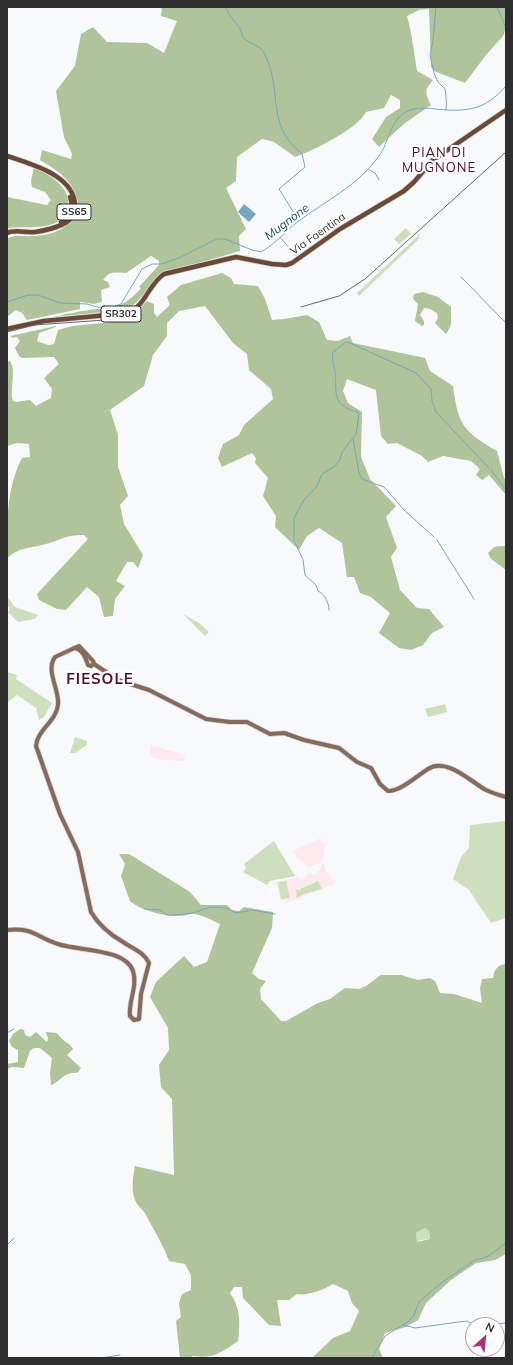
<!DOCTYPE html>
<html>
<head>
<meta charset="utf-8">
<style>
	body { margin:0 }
	#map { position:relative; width:513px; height:1365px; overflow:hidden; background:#f7f9fb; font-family:Mulish,sans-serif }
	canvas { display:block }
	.frame { position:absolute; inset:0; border:8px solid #2e2e2f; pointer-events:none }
	.north { position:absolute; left:465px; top:1317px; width:40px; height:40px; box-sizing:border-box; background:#fff; border:1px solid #ababac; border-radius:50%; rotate:27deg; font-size:11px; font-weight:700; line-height:16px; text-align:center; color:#2e2e2f }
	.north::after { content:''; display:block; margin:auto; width:14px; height:18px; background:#b22e75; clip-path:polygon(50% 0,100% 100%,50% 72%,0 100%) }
</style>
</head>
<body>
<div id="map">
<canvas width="513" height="1365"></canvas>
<div class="frame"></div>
<div class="north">N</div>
</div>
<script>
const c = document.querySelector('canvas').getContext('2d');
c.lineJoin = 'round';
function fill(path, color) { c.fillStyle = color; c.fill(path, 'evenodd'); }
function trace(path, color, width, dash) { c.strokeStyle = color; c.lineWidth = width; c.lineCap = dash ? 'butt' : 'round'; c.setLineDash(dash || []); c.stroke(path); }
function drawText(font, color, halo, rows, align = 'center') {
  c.font = font + ' Mulish,sans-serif'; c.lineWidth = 4; c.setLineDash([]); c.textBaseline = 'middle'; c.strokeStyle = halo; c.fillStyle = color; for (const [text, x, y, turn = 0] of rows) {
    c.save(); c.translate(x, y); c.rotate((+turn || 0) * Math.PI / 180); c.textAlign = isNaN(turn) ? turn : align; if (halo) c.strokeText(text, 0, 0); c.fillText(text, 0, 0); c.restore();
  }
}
fill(new Path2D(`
	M150,745L185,755L184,761L154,759L150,752Z
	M321,838V842L325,843L323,858L319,863L309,867L296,857L293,851Z
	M322,864H324L326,872L334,882V884L286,903L287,900L281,901L276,882L299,877L300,880L304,878L309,872L314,875L320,870Z`), '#fee9ee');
fill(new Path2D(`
	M406,228L411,234L399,244L394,239Z
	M421,233L418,240L359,296L357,293Z
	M8,598L15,607L38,615L35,619L18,622L8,612L10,610L7,603Z
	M183,614L199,623L209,632L205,636Z
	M7,672L17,675L16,679L52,703L44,717L39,720L36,708L17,695L7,703Z
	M445,704L447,712L428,717L425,709Z
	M75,737L87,741V745L75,753H70Z
	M506,821V918L491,923L469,890L453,879L461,857L469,848L470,825Z
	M274,841L295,876L270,881L267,885L243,872L246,868L244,864Z
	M286,881L290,898L281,899L278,882Z
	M318,881L322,889L304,894L297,898L296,889L300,891V889Z
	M425,1228L429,1231L430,1239L421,1240L417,1242L416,1233Z`), '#cedfbd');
fill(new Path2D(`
	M159,7H506V28L503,36L486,55L465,83L434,71L431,67L429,9L419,10L407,16C412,34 414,52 417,71L433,80C424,91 425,92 431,105L405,123L379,147L372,139L386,117L400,108V100L391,95L384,108L366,112C358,129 314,150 295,157L274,142L262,139L237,157L236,181L226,188L246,229L239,236L240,251L165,273C148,281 143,303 124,310L54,317C60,315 92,309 99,309C118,308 128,303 141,288L139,287L159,265V261L151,256L126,273C115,273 111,270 103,280L108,282L110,287L101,290L102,302L94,304L80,302V309L27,320L22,313L16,310L7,317V239C15,234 22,237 31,236C54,236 76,227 76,202C77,182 55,169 40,160L42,150L71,159L72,154L64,137L56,91L75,66L81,34L93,27L107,42L147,43L164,53L177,21L161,16L162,9Z
	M34,167C51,175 76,191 66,212C64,218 58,222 53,224C38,229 22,226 7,228V197L47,205L51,200L45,192L32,187L31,181Z
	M222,273L231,278L234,284L258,286L265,299L272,320L284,319L307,315L319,322L327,340L338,341L350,336L353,343L425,358L430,371L453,386C458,425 463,431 497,451L504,478L506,481V495L489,475L482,480L476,475L480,469L471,461L443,456L428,462L422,456L397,443L388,444L381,436L376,390L347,379L343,391L348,403L362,412L361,457L370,479L396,506L386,517L397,548L391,557L400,590L417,608L429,609L444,627L432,633L423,645L411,650L399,648L379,633L390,613L371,597L360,593L354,577H347L342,543L319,528L307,536L299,550L275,527L276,516L263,496L268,478L255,463L256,458L252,453L222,467L218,458L223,444L239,435L244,425L273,399L271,389L249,370L247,354L233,343L205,306L179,311L167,323V336L153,355L144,386L110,410L118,435V467L128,496L120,505L124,524L143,555L138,568L133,562H127L116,581L125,586L115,599L113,616L104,617L99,597L87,587L66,610L57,609L39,600L37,594L88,539L84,535C63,535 60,541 42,545C25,549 21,547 7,558C7,524 6,489 22,458L30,457L29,444L17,443L7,446V362L10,361C17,373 9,388 13,401L16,402L30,400L36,406L51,398L52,389L44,378L59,364L54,357L22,358L19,356L15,348L20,341L17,337L13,338L10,336L56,326V327L39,333L37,341L48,345L54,344L58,330L73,326L121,321L122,317L132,314L147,301L154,304V313L157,317L170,305L167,297L181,285Z
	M423,292L438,297L451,307V324L447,333L446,334L435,323L438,318L437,313L430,309L424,308L420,315L424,321V325L422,326L415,321L418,304L413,299L414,294Z
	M502,546H506V570L491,559L488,553L494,547Z
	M119,854H129L190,892L201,905H227L232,910L239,911L244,907L273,912L272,928L252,973L259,979L266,981L260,989L261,999L281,1021H286L318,1003L330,999L345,988L359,989L366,986L381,975H401L418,980L430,978L435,981L440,993L454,994L482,1003L480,988L482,979L493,978C494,970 497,965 506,964V1254L495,1260L476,1263L451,1280L426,1303L418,1320L406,1327L385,1333L379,1349L383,1358H312L333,1338L350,1331L359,1311L352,1303L348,1291L333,1284C324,1290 306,1296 297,1294L289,1300H277L281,1326L269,1325L243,1298L242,1287H234L230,1293C241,1308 240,1324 238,1341C221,1353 213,1359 193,1356L189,1358H180L176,1321L181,1317L179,1303L182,1294L191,1290V1275L185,1264L169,1261C163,1244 153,1229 145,1213C142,1209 137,1205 135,1200C131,1190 133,1176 135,1166L174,1175L172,1099L161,1087L159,1065L169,1050L168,1028L150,997L156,982L184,956L194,967L207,962L220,924C213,921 201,914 193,914C189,914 185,916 181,916C167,917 141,911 130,901L121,876L125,864ZM425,1228L429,1231L430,1239L417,1242L416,1233Z
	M20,1029L24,1030L25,1035L30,1037L36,1032L47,1042L48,1038L46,1032L57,1033C63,1042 69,1042 73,1049L67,1055L81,1068L77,1073C65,1071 61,1081 51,1085L50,1073L52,1058L40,1048H34L30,1051L24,1068L12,1067L7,1069V1064L18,1062V1050L12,1047L9,1041L13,1034Z`), '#afc49a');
fill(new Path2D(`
	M244,204L256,214L249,222L238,212Z`), '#78a6c0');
trace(new Path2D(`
	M225,7C229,15 233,20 239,27C242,31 241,37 246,40C255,46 262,46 266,57C283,94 265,124 302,154L305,167L279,189L299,221
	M436,7L433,41L430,55L434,73L438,82L445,89C446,96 447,103 446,110
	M497,7L506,28
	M369,170L375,173L379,180
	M280,237L297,257
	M461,277L506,323
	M7,302L28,295H38L60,303L87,304L101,308H109L121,304L142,269L152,264H162L179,258L217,239H225L252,250L261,252C274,245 285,232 296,223C325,201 358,186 379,156C389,143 390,118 408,111C416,107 426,108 435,109C465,112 485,111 506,86
	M353,438L359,473L362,479L384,487L404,510L434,537
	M491,470L506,490
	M437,540L474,599
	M329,610C329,603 325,594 318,591L316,585L305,575L303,560L294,540V518L304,500L317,486L322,474L335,466L340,460L342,452L356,434L359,413C332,404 337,398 335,373C335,365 331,360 333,352L346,342L350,343L416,373L431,389L432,401L436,412L489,468
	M144,909L160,910L167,915H172L193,913L210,907L226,908L236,913L252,910L275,914
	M7,1033L14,1029
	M7,1245L14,1238
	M7,1258V1266
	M403,1325L415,1328L466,1321L475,1325
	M483,1325L506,1323
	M497,1334L506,1339
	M101,1358L120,1355
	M372,1358L385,1336L409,1321L414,1315L419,1302L441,1283L475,1260L487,1257L506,1243`), '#78a6c0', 1);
const secondary = new Path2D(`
	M74,648C83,649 86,659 88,665L91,666L94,664
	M94,664L118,680L149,690L206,719L230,722H247L270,734L284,733L304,740L339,748L357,762L371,768L380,784L388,791C401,791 418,775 428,769C447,757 471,782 486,790C492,793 499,795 506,797
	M7,930C33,927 36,937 58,944C77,951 125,948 133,971C138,986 128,1002 130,1016L134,1020L139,1019L141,994L149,963C144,952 133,949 123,942C111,935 98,924 91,912L78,852L60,814L36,746C37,730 56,722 58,705C60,690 45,671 55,657L79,646L93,661L94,664`);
const primary = new Path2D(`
	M7,156C30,164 75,175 75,206C75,212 72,219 67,222C59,227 44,231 35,232C25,233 16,229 7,233
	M61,222C70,217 74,207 70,197
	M7,329L44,321L129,313C146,304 149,284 164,274L236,257L272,264L286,265L292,263L340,229L404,191L414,182L433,160L506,110`);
trace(secondary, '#d3d4d6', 5.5);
trace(primary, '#d3d4d6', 6);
trace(secondary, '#866a5b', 4);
trace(primary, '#6a4a37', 4.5);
trace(new Path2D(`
	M301,307L339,296L365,279L506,152
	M7,332L34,325L119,319`), '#666768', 1);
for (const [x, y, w] of [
	[74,212,34],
	[121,314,40]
]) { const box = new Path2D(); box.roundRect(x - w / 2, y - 8, w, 16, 3); c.fillStyle = '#fff'; c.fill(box); trace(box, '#2e2e2f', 1); }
drawText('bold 10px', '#2e2e2f', null, [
	["SS65",74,212],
	["SR302",121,314]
]);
drawText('11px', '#2e2e2f', '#fff', [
	["Via Faentina",318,234,-35]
]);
drawText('italic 12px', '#134e69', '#fff', [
	["Mugnone",287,222,-37]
]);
c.letterSpacing = '1px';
drawText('13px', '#4f0f31', '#fff', [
	["PIAN DI",439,153],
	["MUGNONE",439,168]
]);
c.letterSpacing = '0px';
c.letterSpacing = '1px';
drawText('bold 15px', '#4f0f31', '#fff', [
	["FIESOLE",100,679]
]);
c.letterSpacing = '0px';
</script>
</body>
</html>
